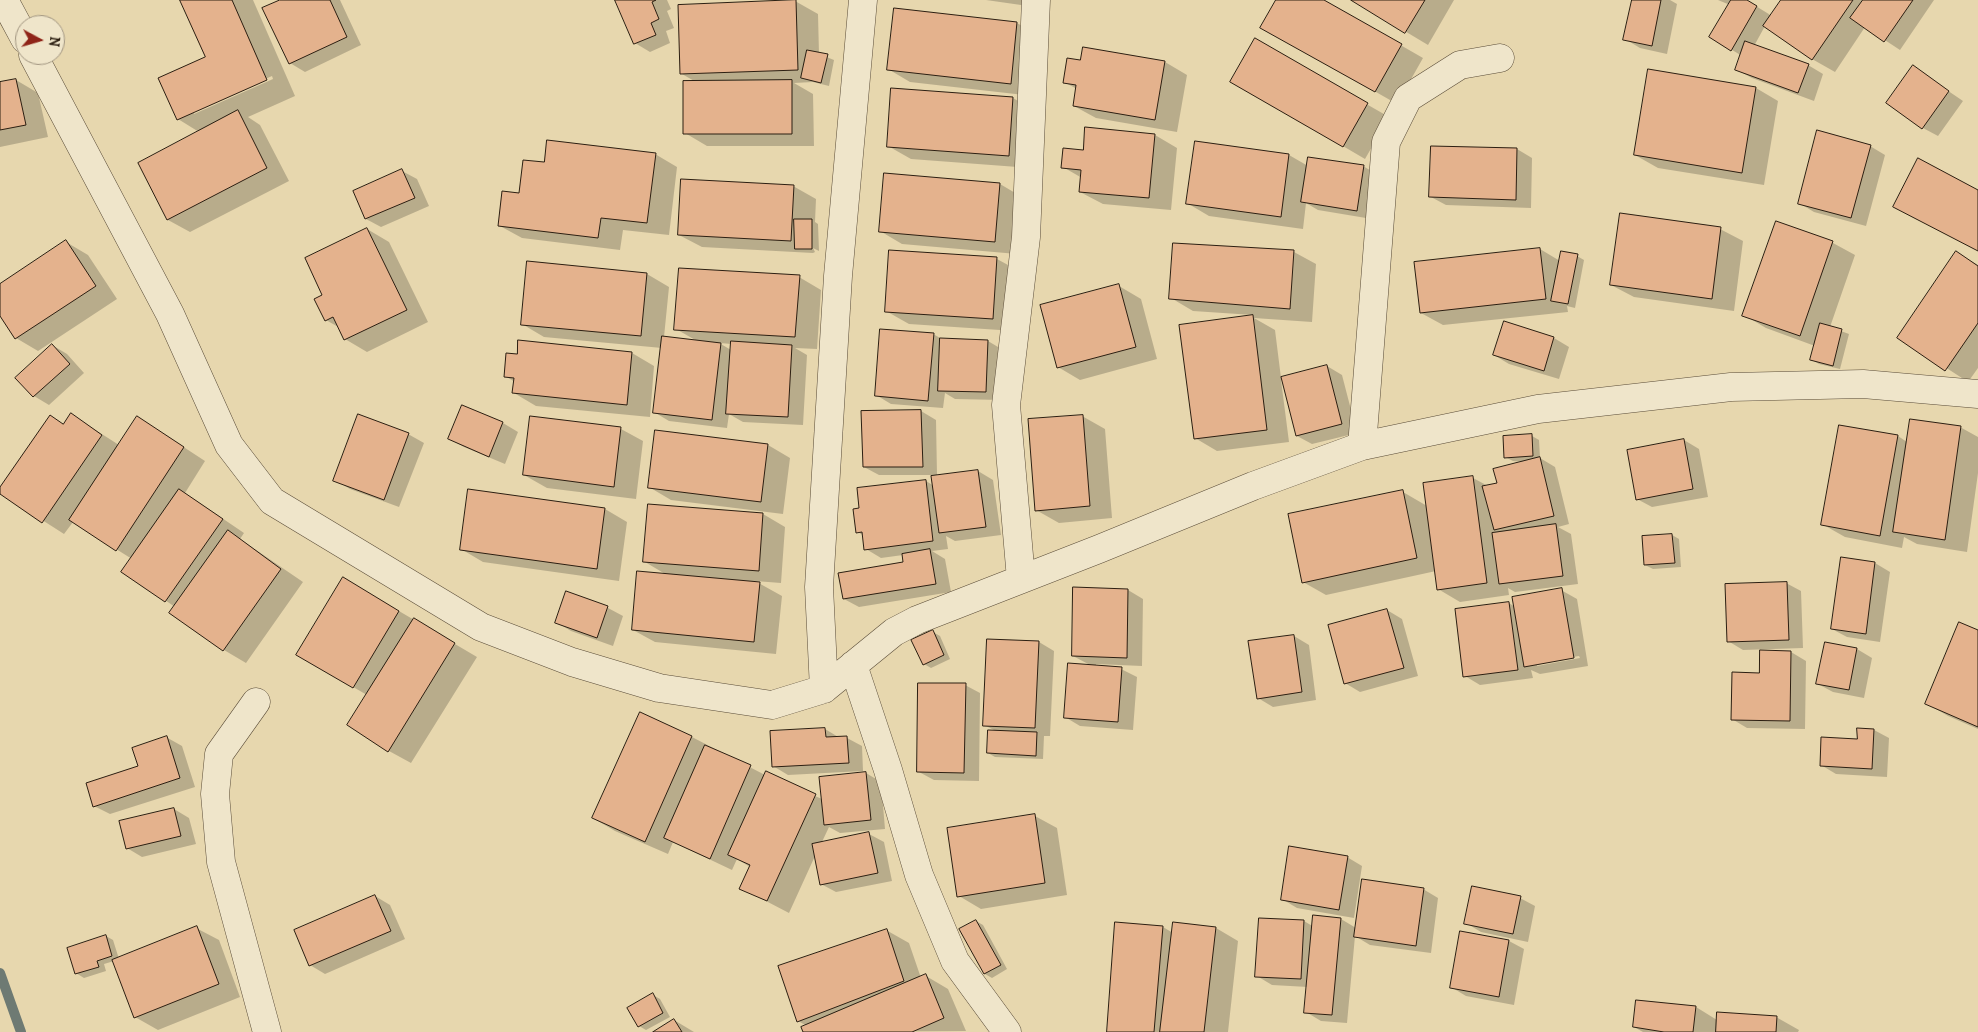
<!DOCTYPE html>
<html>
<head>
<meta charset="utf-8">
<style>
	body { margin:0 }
	#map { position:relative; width:1978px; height:1032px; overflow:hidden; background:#e7d7ae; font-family:Alegreya,serif }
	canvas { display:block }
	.north { position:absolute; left:15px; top:15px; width:50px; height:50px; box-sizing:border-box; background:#efe5ca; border:1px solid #a19580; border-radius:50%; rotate:96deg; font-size:14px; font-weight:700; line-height:20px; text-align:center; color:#2b1e11 }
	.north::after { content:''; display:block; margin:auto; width:18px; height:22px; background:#8f2418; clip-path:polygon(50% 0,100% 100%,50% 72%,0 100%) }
</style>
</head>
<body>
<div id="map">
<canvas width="1978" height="1032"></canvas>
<div class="north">N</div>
</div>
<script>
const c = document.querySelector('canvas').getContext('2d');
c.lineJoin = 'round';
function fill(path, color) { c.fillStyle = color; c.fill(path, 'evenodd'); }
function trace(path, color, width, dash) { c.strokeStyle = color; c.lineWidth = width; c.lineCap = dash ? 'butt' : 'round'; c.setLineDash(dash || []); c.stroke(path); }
fill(new Path2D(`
	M181,0H253L295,96L248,117L260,125L289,181L190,232L168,220L139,163L199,132L178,119L206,58ZM272,76L273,79L194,114V111Z
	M282,0H340L361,45L305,72L290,63L264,9Z
	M617,0H667L671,9L667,11L674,28L666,31L670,43L650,52L635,43Z
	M986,0H1029L1028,6Z
	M1277,0H1322L1423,58L1397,104L1262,27Z
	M1353,0H1454L1428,45Z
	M1633,0H1670L1677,4L1667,54L1640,48L1625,39Z
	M1718,0H1746L1772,16L1783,0H1934L1900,50L1865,27L1835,72L1812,59L1765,26L1754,46L1808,65L1823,74L1814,101L1752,78L1737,70L1742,56L1711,37L1730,5Z
	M795,1L818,14L819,54L834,60L829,86L813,82L794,83L813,94L814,146H707L685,133L696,82L682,74Z
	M895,10L1017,23L1039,36L1033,96L910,82L888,69Z
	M1255,40L1389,117L1365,159L1232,81Z
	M1084,49L1165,62L1187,75L1177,132L1096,118L1074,106L1077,89L1064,82L1081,61Z
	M1913,67L1963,101L1938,136L1923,128Z
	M1649,71L1756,88L1778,101L1764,185L1658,168L1635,155Z
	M16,80L38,93L48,137L0,147V84Z
	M892,89L1013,98L1035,111L1031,168L911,159L888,146Z
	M1087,129L1155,135L1177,148L1171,210L1103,204L1080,192L1082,178L1063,167L1084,151Z
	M1196,142L1289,155L1308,166H1363L1378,175L1372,219L1318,210L1306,203L1303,229L1209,216L1187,203Z
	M1870,146L1885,155L1866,226L1814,212L1799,203Z
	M1432,147L1517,149L1532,158L1531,208L1446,205L1431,197Z
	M655,154L677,167L669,235L623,230L620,250L522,238L500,226L520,194L546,164Z
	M402,171L417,179L429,206L381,227L366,219Z
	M1000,184L1022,197L1017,254L902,244L880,231Z
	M793,186L816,199L815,222L818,224L819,251L813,248L815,252L813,253L702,247L679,235Z
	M1776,223L1833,243L1855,255L1830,327L1849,334L1840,369L1819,364L1812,360L1815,346L1766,328L1744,315Z
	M367,229L389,242L428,322L367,352L345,339L340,328L326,320L316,299L324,295Z
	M1720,229L1743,241L1734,311L1634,297L1611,285Z
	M66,242L88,255L117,299L38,351L16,338L0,313V286Z
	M1540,249L1560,261L1577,256L1584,260L1575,308L1567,306L1568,312L1443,325L1421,313L1416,263Z
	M1294,252L1316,264L1312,322L1254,318L1275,330L1281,378L1327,366L1342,375L1357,433L1312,444L1297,436L1283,379L1281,380L1289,442L1217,451L1195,438L1253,315L1193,311L1171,298Z
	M1957,253L1978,265V368L1968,382L1899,337Z
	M997,259L1019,271L1015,331L909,324L886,311Z
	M528,262L647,274L669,287L664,337L697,341L676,329L799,277L821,290L817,349L795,348L807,355L803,425L743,422L729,414L727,428L669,421L654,412L662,348L544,337L522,324ZM719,343L732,344L731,350L726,347Z
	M1119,286L1141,299L1157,359L1080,380L1058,367Z
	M933,334L942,339L988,341L1003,350L1001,400L955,399L945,393L943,408L891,404L876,395Z
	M1554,338L1569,347L1559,379L1509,364L1494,355Z
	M519,342L632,353L654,366L650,417L536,406L514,393L515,382L505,376L518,355Z
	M52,345L67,354L84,373L49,405L34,396L17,378Z
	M463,407L503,423L518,432L505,464L464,447L449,439Z
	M921,411L936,420L937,475H879L864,467Z
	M72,415L119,445L159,431L205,461L185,493L244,533L240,539L303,582L246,663L224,650L171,612L175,607L123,571L132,559L73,522L64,534L0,493V489L50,416L65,425Z
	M1082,416L1105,429L1112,518L1059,523L1036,510Z
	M531,417L621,429L643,441L636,499L547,488L524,475Z
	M1840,426L1898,436L1907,442L1960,427L1978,437V473L1967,552L1917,544L1904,537L1902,548L1845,537L1822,524Z
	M408,434L424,443L399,507L350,489L335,480Z
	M1532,436L1539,440L1540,458L1555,467L1569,524L1558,527L1571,534L1578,584L1515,592L1508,588L1509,595L1460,602L1438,589L1436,571L1326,595L1303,582L1403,492L1427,506L1473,478L1488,486L1498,484L1524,462L1513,461L1505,457Z
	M1684,440L1699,449L1708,497L1652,507L1637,499Z
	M768,445L790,458L783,514L671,500L649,487Z
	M978,471L993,480L1001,535L955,541L946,536L948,549L932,551L945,559L951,592L859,607L844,599L905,563L903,555L881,558L866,549L864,536L858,532L926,481L934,486Z
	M605,509L627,522L619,581L483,562L461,549Z
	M763,514L785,527L781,583L755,581L782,596L776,654L655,642L633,630L667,575L645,562Z
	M1672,535L1679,539L1681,567L1653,569L1645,565Z
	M1842,559L1875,563L1890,572L1880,642L1847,637L1832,629Z
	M1786,583L1801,591L1803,648L1743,650L1728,641Z
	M1128,590L1143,599L1142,666L1096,664V667L1121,669L1137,677L1133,730L1080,726L1065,717L1092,666L1073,656Z
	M1561,590L1577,599L1588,666L1540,674L1531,670L1533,678L1480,685L1465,676L1509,603L1515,607ZM1579,656L1580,658L1537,666V663Z
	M365,591L477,657L411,763L389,751L367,695L298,655Z
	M566,593L608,608L623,616L613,646L571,631L556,622Z
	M1387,610L1402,619L1418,676L1360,692L1345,683Z
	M1978,631V729L1948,716L1926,703Z
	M933,632L940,636L950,659L931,668L924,664Z
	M1294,636L1309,645L1316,700L1273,707L1258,698Z
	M1039,642L1054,651L1050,736H1044L1043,759L995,757L988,753L996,731L984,725Z
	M1857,649L1872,658L1864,698L1833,692L1818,684Z
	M1761,652H1791L1806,661L1805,729L1747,728L1732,719L1760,674Z
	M965,685L980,693L979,781L934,780L919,772Z
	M640,714L692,737L765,775L822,799L866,773L881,782L885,829L840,833L829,827L821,844L869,834L884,842L892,881L836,892L821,884L815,856L789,913L741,888L750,867L737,859L732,870L673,842L668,854L615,831L593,818Z
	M825,729L840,738H847L862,746L863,771L788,775L773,766Z
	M1874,730L1889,738L1887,777L1836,774L1821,765Z
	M166,737L182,746L195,787L110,814L94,806L139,767Z
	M174,809L189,818L196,844L142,857L127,848Z
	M1035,816L1057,828L1067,895L981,909L959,896Z
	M1347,857L1362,866L1354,918L1297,908L1282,899Z
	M1423,889L1438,898L1431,953L1370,945L1355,936L1347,1023L1321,1021L1306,1012L1308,987L1272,985L1257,976L1304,921L1314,927L1341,919L1356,928Z
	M375,896L390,905L405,939L325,974L310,965Z
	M1520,898L1535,906L1528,942L1481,932L1466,923Z
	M976,921L983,925L1007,969L992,978L985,974Z
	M1175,924L1216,928L1238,941L1228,1032H1108L1163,927L1173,933Z
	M196,928L219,940L240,997L158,1030L135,1017L114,961L104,964L106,971L84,978L76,973L106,936L113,940L119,959Z
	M886,930L909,943L921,978L926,976L948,989L966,1031L804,1032L807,1026L798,1021Z
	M1461,932L1509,941L1524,949L1514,1005L1466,996L1451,987Z
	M653,995L660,999L670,1017L646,1030L639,1026Z
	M1696,1007L1717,1020L1776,1017L1799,1030L1798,1032H1643L1634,1027Z
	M674,1020L694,1032H655Z`), '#0003');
trace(new Path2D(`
	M0,973L21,1032`), '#6e7a73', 10);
const building = new Path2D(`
	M180,0H232L267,80L177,120L158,78L205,57Z
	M280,0H330L347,37L289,64L262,8Z
	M615,0H656L652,2L659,19L651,23L656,35L634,44Z
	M796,0L798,70L680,74L678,5Z
	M1276,0H1324L1402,44L1375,92L1260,28Z
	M1351,0H1425L1405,33Z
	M1632,0H1661L1652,46L1623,40Z
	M1731,0H1747L1757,6L1731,51L1709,37Z
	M1781,0H1853L1812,60L1763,26Z
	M1863,0H1913L1884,42L1850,18Z
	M894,8L1017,22L1011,84L887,70Z
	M1255,38L1368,103L1343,147L1230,82Z
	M1745,41L1809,64L1798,93L1735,70Z
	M1083,47L1165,61L1155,120L1073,106L1076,85L1063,83L1067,58L1080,60Z
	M807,50L828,54L821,83L801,78Z
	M1913,65L1949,91L1922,129L1886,103Z
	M1648,69L1756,87L1742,173L1634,155Z
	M16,79L26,125L0,130V82Z
	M792,80V134H683V81Z
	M891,88L1013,97L1009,156L887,147Z
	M238,110L267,168L167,220L138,163Z
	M1085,127L1155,134L1149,198L1079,192L1081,170L1061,168L1063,148L1083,150Z
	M1817,130L1871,145L1851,218L1798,204Z
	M547,140L656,153L647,223L601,218L598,238L498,226L502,191L519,193L523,160L544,162Z
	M1195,141L1289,154L1281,217L1186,204Z
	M1431,146L1517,148L1516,200L1429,197Z
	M1308,157L1364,165L1357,211L1301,202Z
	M1918,158L1978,190V251L1893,207Z
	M402,169L415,198L365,219L353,191Z
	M884,173L1000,183L995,242L879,232Z
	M681,179L794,185L791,241L678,235Z
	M1620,213L1721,227L1712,299L1610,285Z
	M794,219H812V249H795Z
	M1776,221L1833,241L1800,336L1742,316Z
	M367,228L407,310L344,340L333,317L325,321L314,299L322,295L305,258Z
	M66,240L96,286L15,339L0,316V284Z
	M1173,243L1294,250L1290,309L1169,299Z
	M1540,248L1546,299L1420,313L1414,262Z
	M889,250L997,257L993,319L885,312Z
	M1561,251L1578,254L1568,304L1551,301Z
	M1956,251L1978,266V323L1945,371L1897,338Z
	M527,261L647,273L641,336L521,325Z
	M679,268L800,275L795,337L674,330Z
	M1119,284L1136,347L1057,368L1040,305Z
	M1253,315L1267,430L1194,439L1179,325Z
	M1504,321L1554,337L1544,371L1493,355Z
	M1820,323L1842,329L1833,366L1810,360Z
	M880,329L934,333L928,401L875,396Z
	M662,336L721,343L712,420L653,413Z
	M940,338L988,340L986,392L938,391Z
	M518,340L632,352L627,405L512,393L514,378L504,377L506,353L517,354Z
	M731,341L792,345L788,417L726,414Z
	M52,344L70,364L33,397L15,378Z
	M1327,365L1342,424L1296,436L1281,377Z
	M462,405L503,422L489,457L448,439Z
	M921,410L923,467H863L861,411Z
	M71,413L102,435L42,523L0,494V487L50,415L63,424Z
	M358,414L409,433L384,500L333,481Z
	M1083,415L1090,506L1035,511L1028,419Z
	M137,416L184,447L116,551L69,520Z
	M530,416L621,427L614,487L523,475Z
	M1910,419L1961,426L1945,540L1893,532Z
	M1839,425L1898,435L1880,536L1821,525Z
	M655,430L768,444L761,502L648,488Z
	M1532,434L1533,456L1504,458L1503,436Z
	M1684,439L1693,489L1636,500L1627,450Z
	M1540,457L1554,516L1494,530L1482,486L1497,483L1493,469Z
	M978,470L986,527L939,533L931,476Z
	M1473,476L1487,583L1437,590L1423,483Z
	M926,480L933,541L864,550L862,532L856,533L853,509L859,508L857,488Z
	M179,489L223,519L165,602L121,572Z
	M468,489L605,508L597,569L460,550Z
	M1403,490L1417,558L1302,583L1288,514Z
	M648,504L763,513L759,571L643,562Z
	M1556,524L1563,576L1499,584L1492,533Z
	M228,530L281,569L223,651L169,613Z
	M1672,534L1675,563L1644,565L1642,536Z
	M930,549L936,584L843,599L838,573L903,562L902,554Z
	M1841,557L1875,562L1866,634L1831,629Z
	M637,571L760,582L754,642L632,630Z
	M343,577L399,611L353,688L296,655Z
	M1787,582L1789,640L1727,642L1725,584Z
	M1073,587L1128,589L1127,658L1072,656Z
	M1562,588L1574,658L1524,667L1512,597Z
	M566,591L608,606L597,638L555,623Z
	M1509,602L1518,670L1463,677L1455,609Z
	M1387,609L1404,668L1344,684L1328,625Z
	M414,618L455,643L388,752L347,725Z
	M1959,622L1978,630V727L1925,704Z
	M933,630L944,655L923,665L911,640Z
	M1294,635L1302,692L1257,699L1248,641Z
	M987,639L1039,641L1035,728L983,726Z
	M1825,642L1857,648L1849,690L1816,684Z
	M1760,650L1791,651L1790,721L1731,720L1732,672L1759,673Z
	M1068,663L1122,667L1118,722L1064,718Z
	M918,683H966L964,773L917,772Z
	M640,712L692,736L645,842L592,818Z
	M825,728L826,737L847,736L849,763L772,767L770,731Z
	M1857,728L1874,729L1872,769L1820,766L1821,737L1857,739Z
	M988,730L1037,732L1036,756L987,753Z
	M167,736L180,778L93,807L86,783L138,766L132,748Z
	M705,745L751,765L710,859L664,838Z
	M766,771L816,794L767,901L739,889L750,865L728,855Z
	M866,772L871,820L824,825L819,777Z
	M174,808L181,836L126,849L119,821Z
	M1035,814L1045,883L957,897L947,828Z
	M869,832L878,873L820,885L812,844Z
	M1289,846L1348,856L1339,910L1281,900Z
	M1362,879L1424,888L1416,946L1354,937Z
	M1472,886L1521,896L1513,934L1464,924Z
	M375,895L391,931L309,966L294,930Z
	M1313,915L1341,918L1332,1015L1304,1013Z
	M1259,918L1304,920L1301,979L1255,977Z
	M976,920L1001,965L984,974L959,929Z
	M1115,922L1163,926L1154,1032H1107Z
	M1173,922L1216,927L1204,1032H1160Z
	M197,926L219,984L134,1018L112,960Z
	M887,929L904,981L797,1022L778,966Z
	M1460,931L1509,940L1499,997L1450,988Z
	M106,935L112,956L97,961L99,967L75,974L67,948Z
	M926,974L944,1018L912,1032H803L801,1027Z
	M653,993L663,1013L638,1027L627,1008Z
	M1636,1000L1696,1006L1693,1032H1664L1633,1027Z
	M1717,1012L1777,1016L1776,1032H1716Z
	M674,1019L682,1032H653Z`);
fill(building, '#e4b28d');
trace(building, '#2b1e11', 1);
const minor = new Path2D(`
	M4,0L25,39
	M33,55L170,314L229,445L272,501L481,627L572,662L659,688L772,705L824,689L894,632L917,620L1099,549L1253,486L1362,446L1538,409L1731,387L1863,384L1978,394
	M1362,446L1386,142L1408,98L1460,65L1500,58
	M1021,579L1006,405L1026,237L1036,0
	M853,665L888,770L919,875L955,961L1007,1032
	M824,689L819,587L838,276L863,0
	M256,702L219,754L215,794L221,862L267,1032`);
trace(minor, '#5a4c38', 29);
trace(minor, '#efe5ca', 28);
</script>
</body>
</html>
